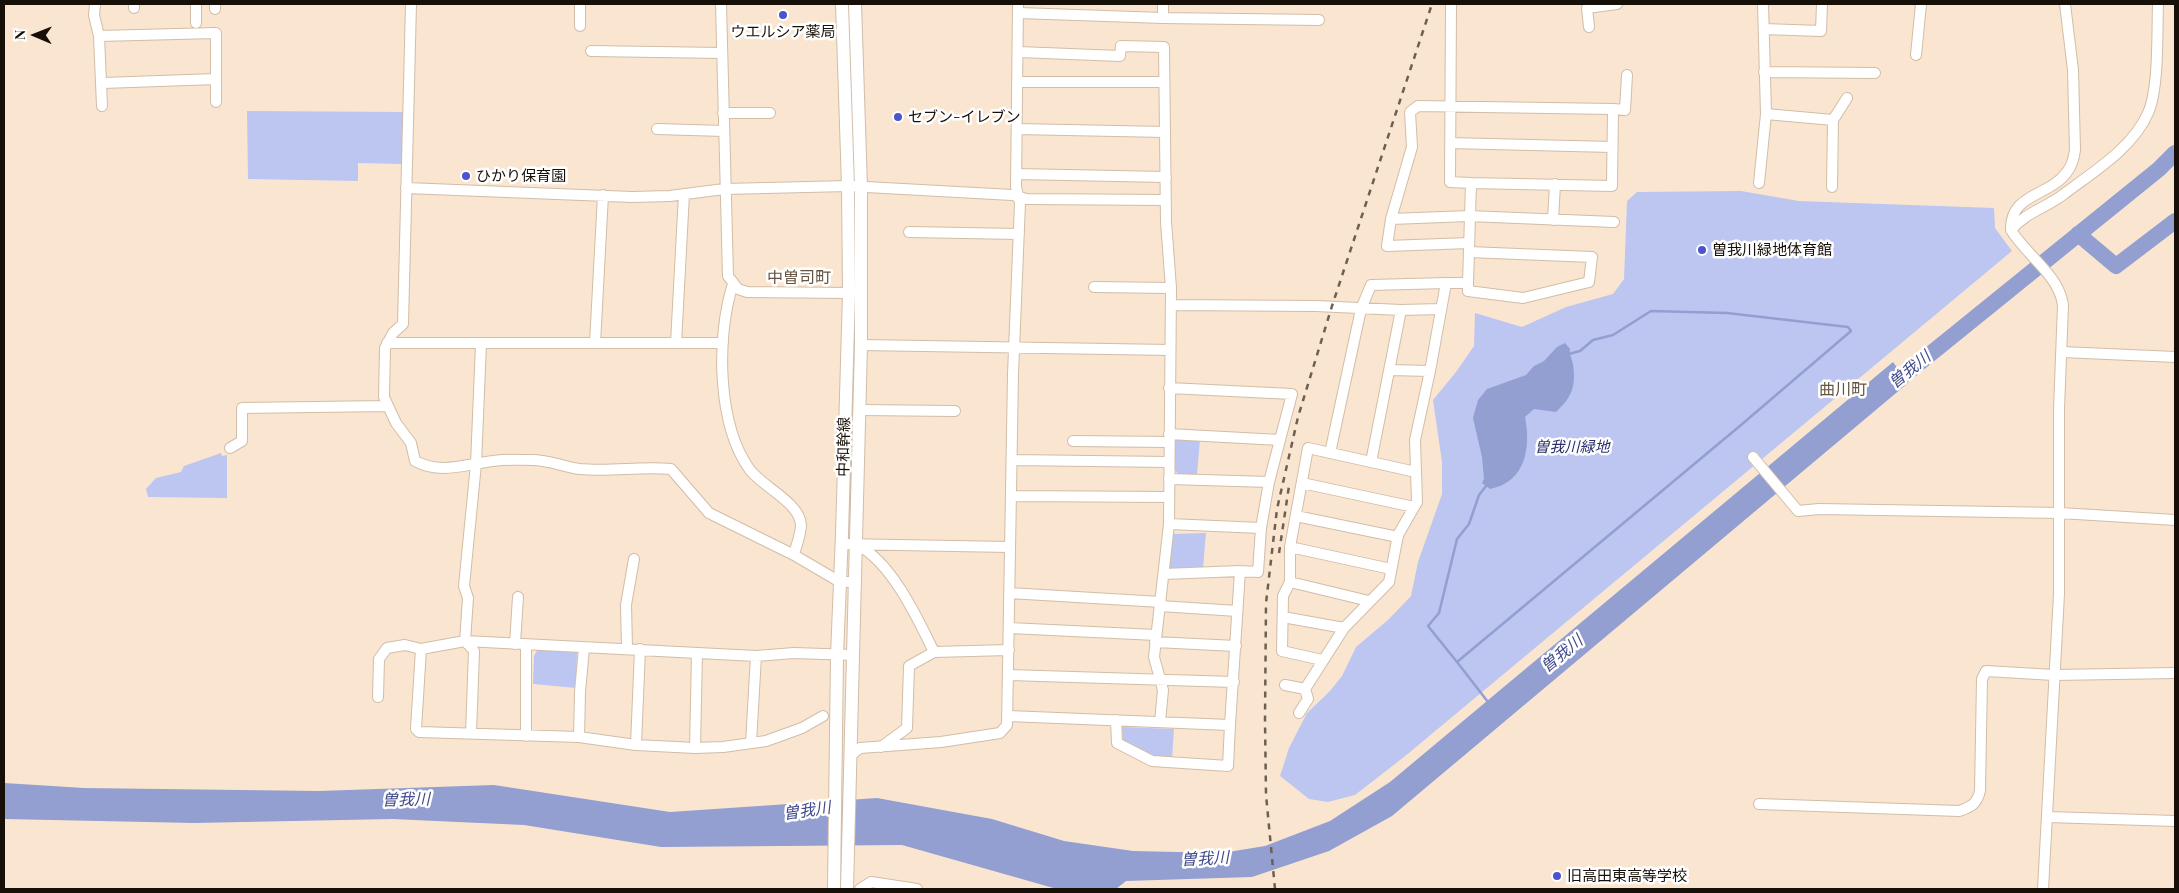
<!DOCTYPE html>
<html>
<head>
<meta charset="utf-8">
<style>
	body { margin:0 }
	#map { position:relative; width:2179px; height:893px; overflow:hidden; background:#fae6d0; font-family:"Playfair Display",serif }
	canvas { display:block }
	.frame { position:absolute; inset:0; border:5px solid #161008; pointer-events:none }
	.north { position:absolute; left:10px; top:10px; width:50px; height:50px; -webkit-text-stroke:4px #fff; paint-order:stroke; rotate:271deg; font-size:14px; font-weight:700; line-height:20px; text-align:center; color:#161008 }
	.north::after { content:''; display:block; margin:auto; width:18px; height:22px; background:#161008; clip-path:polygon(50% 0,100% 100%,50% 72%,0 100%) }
</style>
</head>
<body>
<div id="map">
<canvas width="2179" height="893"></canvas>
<div class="frame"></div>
<div class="north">N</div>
</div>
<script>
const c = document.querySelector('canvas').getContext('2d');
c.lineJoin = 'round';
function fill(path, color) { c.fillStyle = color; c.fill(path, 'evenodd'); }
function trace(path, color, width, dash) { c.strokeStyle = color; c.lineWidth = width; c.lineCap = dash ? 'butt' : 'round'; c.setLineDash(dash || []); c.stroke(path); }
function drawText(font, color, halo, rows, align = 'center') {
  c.font = font + ' "Playfair Display","Noto Sans JP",serif'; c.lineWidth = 5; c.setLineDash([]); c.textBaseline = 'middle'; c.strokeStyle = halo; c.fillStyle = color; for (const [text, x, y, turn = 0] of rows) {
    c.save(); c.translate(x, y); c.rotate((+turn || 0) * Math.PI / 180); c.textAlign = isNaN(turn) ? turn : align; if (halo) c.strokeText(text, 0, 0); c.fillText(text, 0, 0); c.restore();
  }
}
fill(new Path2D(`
	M247,111L403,112L402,164L358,163V181L248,179Z
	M1741,191L1799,201L1994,208L1995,228L2012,251L1404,757L1355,795L1328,802L1309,799L1280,776L1289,748L1307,713L1329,692L1342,676L1356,647L1388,620L1411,596L1418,562L1442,494V462L1433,400L1456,372L1474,346L1475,313L1522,327L1566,307L1613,294L1624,279L1627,201L1637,192Z
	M1174,438L1200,440L1197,474L1179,475L1174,469Z
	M221,453L222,456L227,455V498L148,497L146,489L156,478L181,472L184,466Z
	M1206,533L1203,568L1168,570L1172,534Z
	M539,647L577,649L576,688L533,684L534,656Z
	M1122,727L1174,729L1172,759L1149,755L1123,740Z`), '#bcc6f1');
fill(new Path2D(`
	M1565,343L1570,349C1569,355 1572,358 1573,364C1576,387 1572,397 1556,412L1534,409L1525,417C1531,447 1526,482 1490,489L1482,483L1484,479L1482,457L1473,418L1478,400L1487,389L1526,375L1534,366L1544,361L1557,347Z
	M1893,362L1908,383L1392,816L1329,851L1252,877L1126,881L1116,889H1057L902,845L661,847L524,825L392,819L194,823L4,819V783L84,788L319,791L494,785L670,812L877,798L992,819L1064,841L1133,851L1222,853L1265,846L1330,821L1390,782Z`), '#939ed1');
trace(new Path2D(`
	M1486,486L1479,495L1469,524L1457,539L1439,613L1428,626L1457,662L1741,425L1851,331L1848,327L1727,313L1651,311L1613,335L1593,340L1580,351L1569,354
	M1457,662L1488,702`), '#939ed1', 2.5);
trace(new Path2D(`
	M2078,234L2116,266L2175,221
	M1887,389L2159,169L2175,153`), '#939ed1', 16);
const minor = new Path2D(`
	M95,4L94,15L99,36L102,106
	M411,4L403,324L393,333L385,348L384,397L396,423L411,443L415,461C441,475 466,464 493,461C506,459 519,460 532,460C549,460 564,467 580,469C611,472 641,466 671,469L709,513L794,555L840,582H856
	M580,4V26
	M721,4L728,276L738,289L747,292L849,293
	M1163,4V18
	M134,8V4
	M215,9V4
	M1019,13L1163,18L1319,20
	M196,23V4
	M1589,27L1587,8L1617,4
	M1764,29L1821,31L1822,4
	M99,36L216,33V102
	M591,51L722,53
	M1019,52L1120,56L1121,46L1164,47L1166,222L1171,288L1169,524L1154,657L1163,690L1160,722
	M1916,55L1921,4
	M1764,72L1875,73
	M1018,82H1163
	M103,83L216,79
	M1613,109L1625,110L1627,75
	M723,113H770
	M1766,114L1833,120L1832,187
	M1833,120L1847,98
	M657,129L724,131
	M1017,129L1165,132
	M1450,143L1612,147
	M1016,174L1166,177
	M1759,183L1766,114L1763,4
	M406,188L632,197L670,196L724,189L848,186L1012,195L1027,199L1166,200
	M1391,219L1469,216L1614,222
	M1553,220L1555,184
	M2011,230C2026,212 2046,208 2064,194C2093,172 2133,148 2148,113C2159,89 2157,32 2158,4
	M909,232L1019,234
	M1469,243L1387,246L1391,219L1412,147L1410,112L1418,106L1613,109L1612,186L1471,183
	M1468,283V291L1523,298L1589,282L1592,257L1469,252
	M733,284C716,336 717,425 750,470C763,487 800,503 801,525C801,534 796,546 794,555
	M1094,287L1171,288
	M1171,305L1316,306L1401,310L1441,309
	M387,343H723
	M595,343L603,195
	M676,343L684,194
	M861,345L1170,350
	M2062,352L2175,357
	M1390,370L1430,371
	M860,410L955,411
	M1169,434L1280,440
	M1073,441L1169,442
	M230,448L242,441V408L387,406
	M1330,453L1361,309L1371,285L1446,283
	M1753,457L1798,511L1819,509L2060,513L2175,520
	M1012,460L1169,462
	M1371,462L1401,310
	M1169,479L1269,482L1292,394L1169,388
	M1302,483L1414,507
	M1011,496L1169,497
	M1296,516L1398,537
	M1169,524L1261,528
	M842,544L1009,547
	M857,545C891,561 918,619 934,652L1009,650
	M1290,547L1391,569
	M1240,571L1258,572L1261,528L1269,482
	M1290,582L1369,601
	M1009,593L1161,602
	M1160,606L1237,611
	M1283,617L1344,628
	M1009,628L1156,635
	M1155,642L1236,646
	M515,644L518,597
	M627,648L626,605L634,559
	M1322,660L1282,651L1283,596L1290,582V547L1308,448L1416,472
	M1009,675L1234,682
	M1285,685L1305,689L1308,699L1299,713
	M1305,689L1344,628L1389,582L1398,535L1417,502L1415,440L1430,371L1446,283H1468L1471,183L1450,182L1451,4
	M378,697L379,659L387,648L405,645L421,649
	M823,716L802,728L766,741L723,747L695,748L636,745L579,737L419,732L416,729L421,649L465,641L756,656L794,653L854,655
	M1008,716L1230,725L1240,571L1164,574
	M1116,720L1117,743L1152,761L1228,766L1230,725
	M471,733L474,651L465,641L468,598L464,586L476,464L481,344
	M526,736V645
	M579,737L580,692L584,648
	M751,743L756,656
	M636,745L640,649
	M881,747L907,728L909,666L934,652
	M695,748L697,653
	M851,755L860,748L941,742L1000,733L1007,725L1013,374L1020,203L1016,187L1018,4
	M1759,804L1959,811C1971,807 1977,804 1980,791L1982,679L1986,671L2054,675L2175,673
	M2048,817L2175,821
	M860,889L871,882L917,889
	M2043,889L2059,594V409L2063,305C2059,275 2026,255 2011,230C2010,193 2049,197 2067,172C2072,166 2074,157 2075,150L2073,70L2065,4`);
const major = new Path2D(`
	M834,889L837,655L842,534L849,293L848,186L842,4
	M847,889L861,345V187L855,4`);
trace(minor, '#d1bda8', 12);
trace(major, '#d1bda8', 14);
trace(minor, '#fff', 10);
trace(major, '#fff', 12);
trace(new Path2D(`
	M1279,553L1289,486
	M1275,889L1266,795L1265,720L1266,603L1277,509L1298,417L1332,306L1432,4`), '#6c6053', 2.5, [6, 6]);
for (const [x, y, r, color] of [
	[783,15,5,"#4b54ca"],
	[898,117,5,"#4b54ca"],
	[466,176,5,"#4b54ca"],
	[1702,250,5,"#4b54ca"],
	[1557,876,5,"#4b54ca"]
]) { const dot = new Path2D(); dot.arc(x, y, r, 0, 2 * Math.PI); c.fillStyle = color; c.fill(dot); trace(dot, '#fff', 2); }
drawText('15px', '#161008', '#fff', [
	["ウエルシア薬局",783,32,"center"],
	["セブン-イレブン",908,117],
	["ひかり保育園",476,176],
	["曽我川緑地体育館",1712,250],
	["旧高田東高等学校",1567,876]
], 'left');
drawText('15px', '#161008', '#fff', [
	["中和幹線",844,447,-89]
]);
drawText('italic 15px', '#29306d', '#fff', [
	["曽我川緑地",1572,447]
]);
drawText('16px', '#655441', '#fff', [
	["中曽司町",799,278],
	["曲川町",1843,390]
]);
drawText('italic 16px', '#424b8b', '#fff', [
	["曽我川",1910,370,-39],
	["曽我川",1562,654,-39],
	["曽我川",406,800,-1],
	["曽我川",807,811,-8],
	["曽我川",1205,859,-3]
]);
</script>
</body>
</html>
